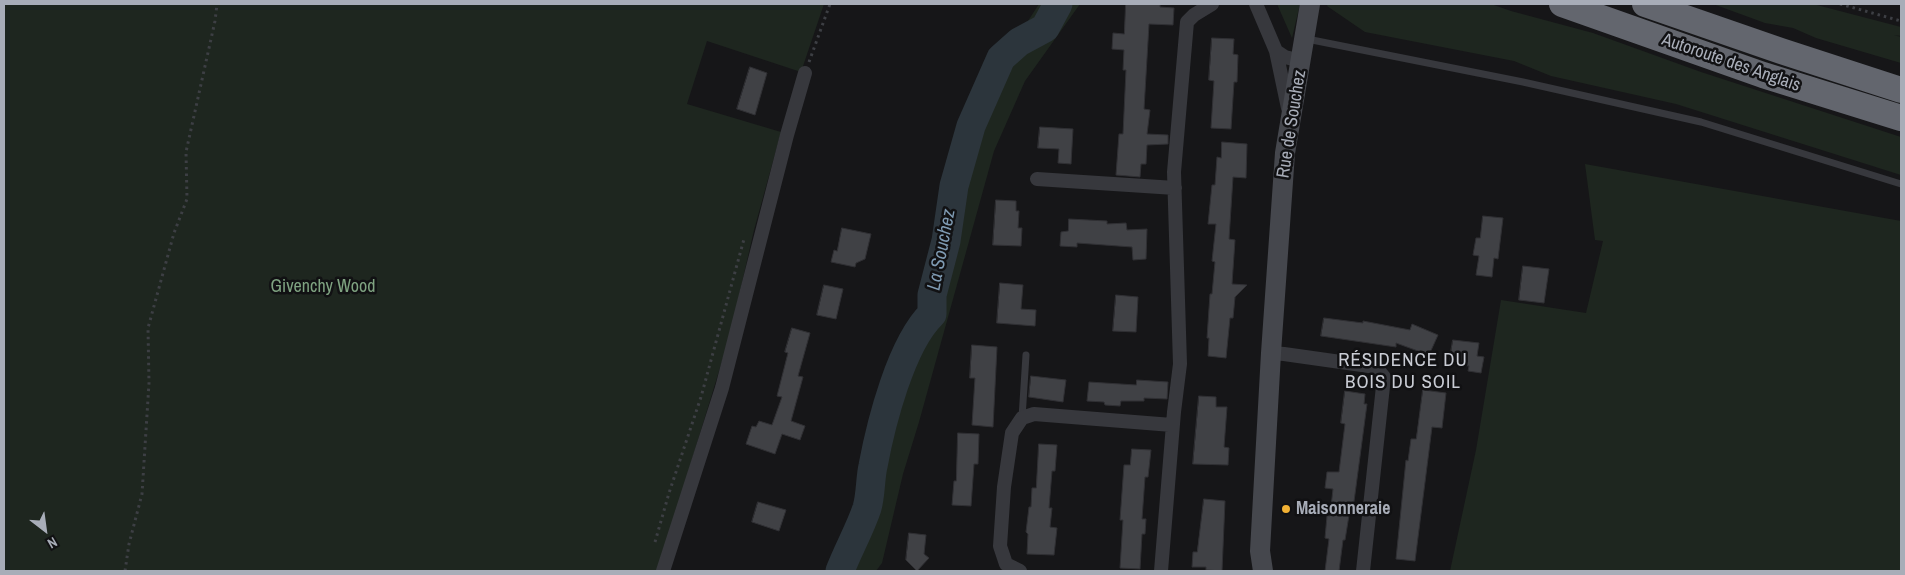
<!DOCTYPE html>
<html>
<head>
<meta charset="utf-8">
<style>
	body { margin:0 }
	#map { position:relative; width:1905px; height:575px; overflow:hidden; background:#161618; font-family:"Archivo Narrow",sans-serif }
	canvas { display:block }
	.frame { position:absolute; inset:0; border:5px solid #a8adb8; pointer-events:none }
	.north { position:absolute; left:20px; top:505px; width:50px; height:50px; -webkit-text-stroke:4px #111113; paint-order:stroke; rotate:150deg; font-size:14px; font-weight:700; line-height:20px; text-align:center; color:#a8adb8 }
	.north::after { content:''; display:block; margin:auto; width:18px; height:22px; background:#a8adb8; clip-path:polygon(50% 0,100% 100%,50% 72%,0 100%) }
</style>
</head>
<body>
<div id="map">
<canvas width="1905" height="575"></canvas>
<div class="frame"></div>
<div class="north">N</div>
</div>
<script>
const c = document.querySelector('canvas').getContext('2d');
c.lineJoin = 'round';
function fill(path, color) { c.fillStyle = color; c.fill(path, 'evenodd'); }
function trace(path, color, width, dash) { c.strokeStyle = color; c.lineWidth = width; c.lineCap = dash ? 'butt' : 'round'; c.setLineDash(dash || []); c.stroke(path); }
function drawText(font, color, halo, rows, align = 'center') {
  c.font = font + ' "Archivo Narrow",sans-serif'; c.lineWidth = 5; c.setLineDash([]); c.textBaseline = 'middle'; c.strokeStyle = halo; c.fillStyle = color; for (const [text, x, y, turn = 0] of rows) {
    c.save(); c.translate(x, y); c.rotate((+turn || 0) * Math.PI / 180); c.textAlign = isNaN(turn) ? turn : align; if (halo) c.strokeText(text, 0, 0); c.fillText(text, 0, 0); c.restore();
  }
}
fill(new Path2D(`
	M4,4H824L801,72L707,41L687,104L781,132L754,230L730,335L658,571H4Z
	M1039,4H1080L1025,81L994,151L919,422L903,474L882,563L876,571H829L833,561L849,539L854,527L858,481L870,454L882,405L922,312L938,237L950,163L962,118L1002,38L1026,24Z
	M1277,4H1300L1292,38Z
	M1328,4H1491L1511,11L1593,33L1701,72L1901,137V175L1676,104L1551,76L1514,61L1365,32L1327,6Z
	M1713,4H1813L1901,27V36L1894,35L1901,37V63L1816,38L1793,28L1765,23Z
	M1585,164L1901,221V571H1450L1476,450L1501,300L1586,313L1603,241L1595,240Z`), '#1e261f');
trace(new Path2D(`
	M840,571C848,550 860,529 867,508C871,494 870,479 873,466C881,423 901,344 932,314V295L946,241L954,186L971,126L1001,58L1019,42L1045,28L1058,4`), '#2c353c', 29);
const building = new Path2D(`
	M1126,4H1160V7L1174,8L1173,25L1149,24L1144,109L1150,110L1147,134L1168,135V144L1147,145L1146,164H1141L1140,177L1116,175L1119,134H1123L1126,70H1123L1124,50L1112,49L1113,33L1124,34Z
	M1212,38L1234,39L1233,54L1238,55L1237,82H1234L1231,129L1211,128L1214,81L1209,80Z
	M750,67L767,73L755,115L737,109Z
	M1040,127L1073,129L1071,164L1058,163L1059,149L1038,148Z
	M1222,142L1247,144L1246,178L1233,177L1229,239L1235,240L1232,284L1247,285L1235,297L1233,318H1230L1226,358L1208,356L1209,338H1207L1210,294H1212L1215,262L1212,261L1216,224H1208L1212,185H1215L1217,157L1221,158Z
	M996,200L1016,201V211H1019L1018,228H1022L1021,246L993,245Z
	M1483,216L1503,218L1498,259L1494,258L1492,277L1476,275L1479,256L1473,255L1476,238H1480Z
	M1069,219L1107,221V224L1126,223L1127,230L1147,229L1146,259L1133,260L1132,247L1077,243V247L1060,246L1061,232L1068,231Z
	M842,228L871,234L865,259L856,263L855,267L831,262L834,250L837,251Z
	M1523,266L1549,269L1544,303L1519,300Z
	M1000,283L1023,285L1021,309L1036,310L1035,326L997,323Z
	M824,285L843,289L836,319L817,315Z
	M1116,295L1138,297L1136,332L1113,331Z
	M1324,318L1363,323V321L1410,330L1412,324L1438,335L1429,355L1396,343V347L1321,336Z
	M792,328L810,333L798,376L803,377L791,421L805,426L800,440L782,434L775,454L746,444L752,426L756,427L759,421L772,425L782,397L777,396L788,353L785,352Z
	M1453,340L1479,343L1477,356L1484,357L1481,373L1468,371L1469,366L1449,364Z
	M972,345L997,347L993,427L972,425L975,378H970Z
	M1031,376L1066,380L1063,402L1029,397Z
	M1137,380L1168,382L1167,399L1144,398V401H1121L1120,406L1105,405L1104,402L1087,401L1089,382L1136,385Z
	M1423,390L1446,393L1442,428L1432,427L1415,561L1396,559L1406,460L1408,461L1411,439H1416Z
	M1345,391L1365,394L1364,404H1367L1353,509H1350L1345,540H1343L1339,571H1325L1329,539L1325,538L1327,516H1330L1333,489L1325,488L1327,472H1339L1345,424L1341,423Z
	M1199,396L1216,397V407H1227L1224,447L1229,448L1228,465L1193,464Z
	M958,433L979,434L978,464H974L971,506L952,505L954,481H956Z
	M1039,444L1057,445L1055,471H1052L1049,508H1052L1050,527L1057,528L1054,555L1027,554L1028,534L1026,532L1029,507H1031L1032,488H1036Z
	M1132,449L1151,450L1148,477H1145L1142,519H1146L1145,534H1142L1140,569L1120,568L1123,520H1120L1124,465H1130Z
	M1204,499L1225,501L1222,571L1206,570V567H1192L1193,552H1197Z
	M758,502L786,510L779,531L752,522Z
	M909,533L926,535L924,554L929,558L917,571L906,560Z`);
fill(building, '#404145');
trace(building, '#303034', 1);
trace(new Path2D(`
	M1840,4L1901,21
	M809,62L830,4
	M655,542L669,493L701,397L744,239
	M125,571L129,544L142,494L149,383L148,328L174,233L187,199L186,152L215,21L217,4`), '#3d3f44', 3, [2.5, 4]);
trace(new Path2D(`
	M1307,39L1523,82L1701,122L1901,184
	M1022,418L1026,355`), '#37383d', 7);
trace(new Path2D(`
	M1256,4L1276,51L1285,57L1301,61
	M1276,51L1288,108
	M1037,179L1175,188
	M1271,353L1284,354L1376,367L1384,377L1363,571
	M663,571L722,388L787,135L805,73
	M1020,571L1006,564L1000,546L1004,487L1012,433L1022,418L1034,414L1172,425
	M1161,571L1174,412L1180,364L1174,172L1187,22L1194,15L1212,4`), '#37383d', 14);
trace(new Path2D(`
	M1263,571L1260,551L1271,353L1285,153L1310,4`), '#45474d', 20);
trace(new Path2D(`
	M1562,4L1763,75L1901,118
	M1645,4L1781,51L1901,90`), '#63666e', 26);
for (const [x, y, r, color] of [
	[1286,509,5,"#f2b134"]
]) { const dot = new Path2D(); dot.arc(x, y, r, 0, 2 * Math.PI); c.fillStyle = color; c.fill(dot); trace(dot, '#111113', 2); }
drawText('18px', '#a8adb8', '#111113', [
	["Autoroute des Anglais",1731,63,19],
	["Rue de Souchez",1292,124,-81]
]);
drawText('18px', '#7fa381', '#111113', [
	["Givenchy Wood",323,287]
]);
drawText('bold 18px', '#a8adb8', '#111113', [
	["Maisonneraie",1296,509]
], 'left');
drawText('italic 19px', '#7f9bb3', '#111113', [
	["La Souchez",942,250,-79]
]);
c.letterSpacing = '1px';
drawText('19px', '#c9ccd4', '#111113', [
	["RÉSIDENCE DU",1403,361],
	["BOIS DU SOIL",1403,383]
]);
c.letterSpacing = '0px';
</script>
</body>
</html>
